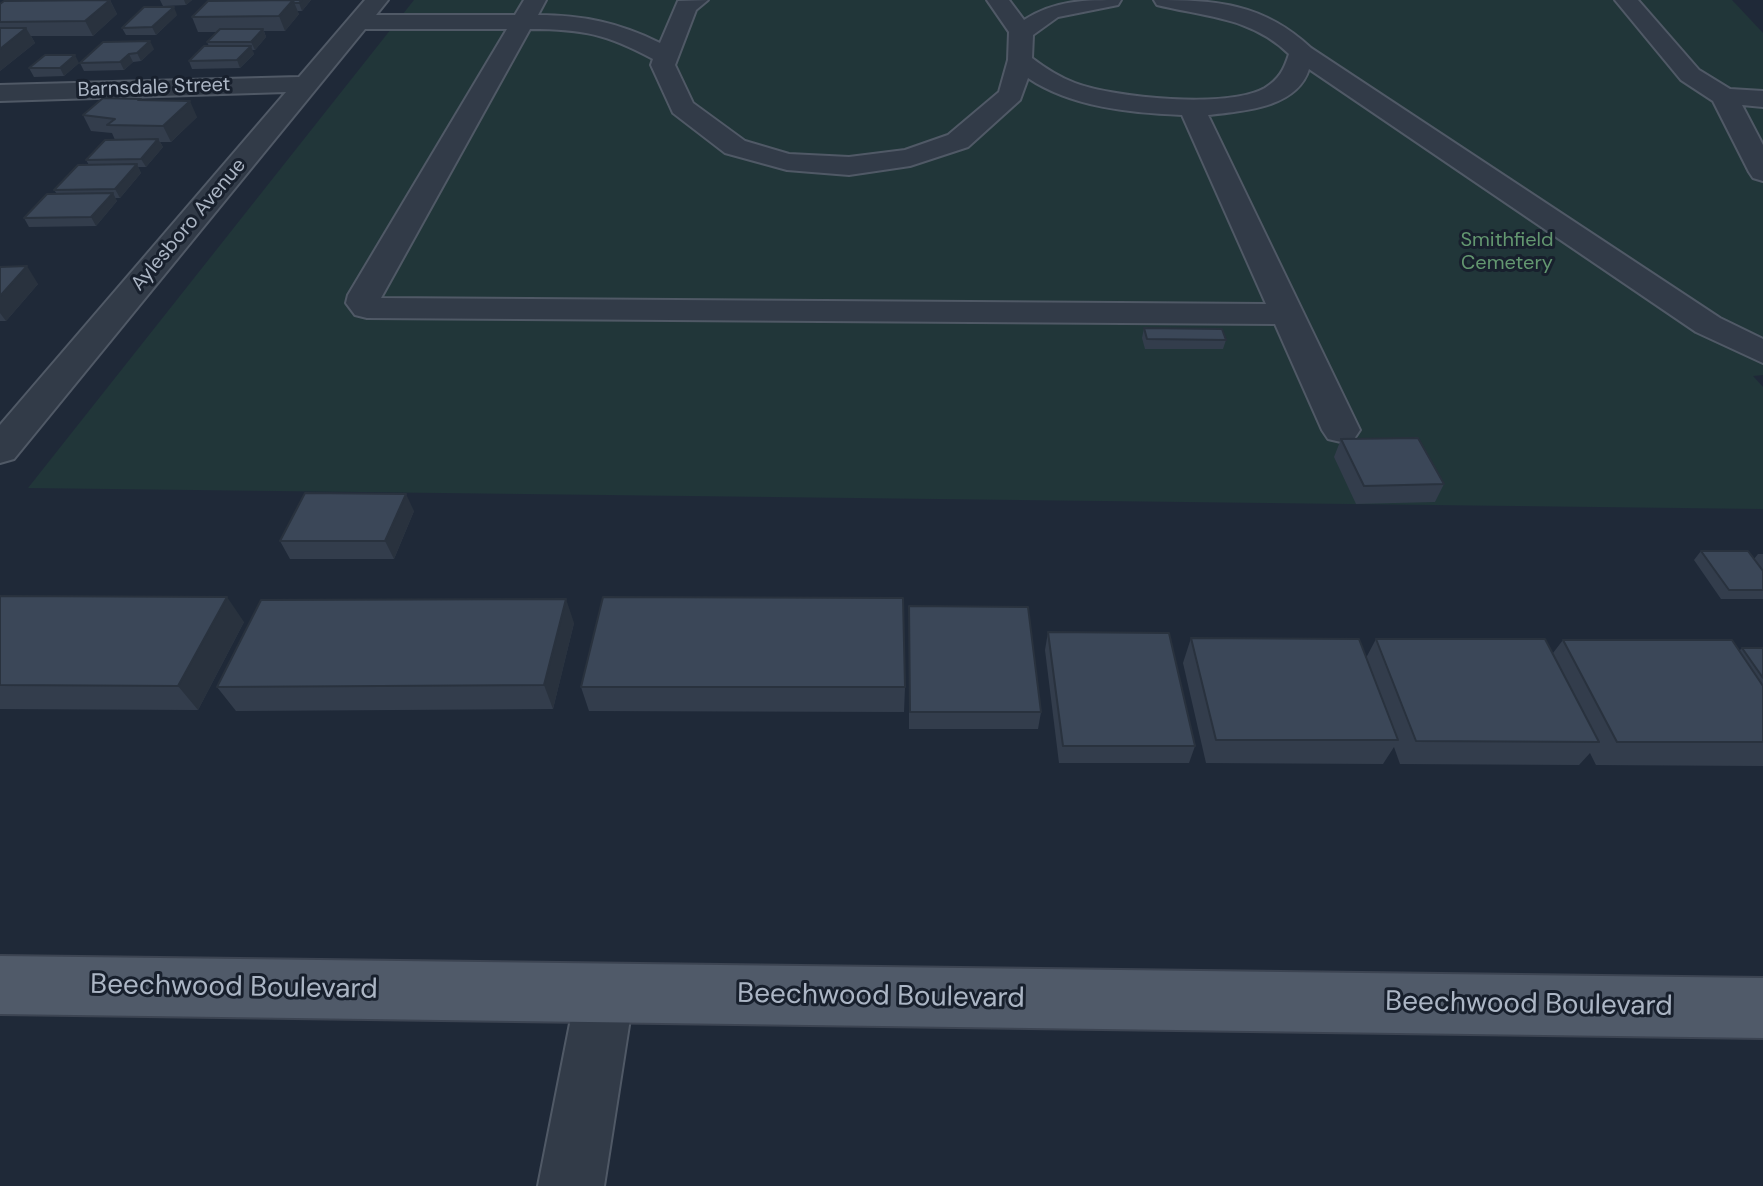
<!DOCTYPE html>
<html>
<head>
<meta charset="utf-8">
<style>
	body { margin:0 }
	canvas { display:block; background:#1f2938 }
</style>
</head>
<body>
<canvas width="1763" height="1186"></canvas>
<script>
const c = document.querySelector('canvas').getContext('2d');
c.lineJoin = 'round';
function fill(path, color) { c.fillStyle = color; c.fill(path, 'evenodd'); }
function trace(path, color, width, dash) { c.strokeStyle = color; c.lineWidth = width; c.lineCap = dash ? 'butt' : 'round'; c.setLineDash(dash || []); c.stroke(path); }
function drawText(font, color, halo, rows, align = 'center') {
  c.font = font + ' "DM Sans",sans-serif'; c.lineWidth = 6; c.setLineDash([]); c.textBaseline = 'middle'; c.strokeStyle = halo; c.fillStyle = color; for (const [text, x, y, turn = 0] of rows) {
    c.save(); c.translate(x, y); c.rotate((+turn || 0) * Math.PI / 180); c.textAlign = isNaN(turn) ? turn : align; if (halo) c.strokeText(text, 0, 0); c.fillText(text, 0, 0); c.restore();
  }
}
fill(new Path2D(`
	M414,0H1732L1763,33V375L1753,376L1763,387V509L28,488Z`), '#213639');
const minor = new Path2D(`
	M365,0H388L376,15H515L524,0H546L538,15C582,15 620,23 660,43L678,1L708,0L696,10L675,65L693,103L745,141L789,154L849,157L905,150L948,135L999,92L1008,60L1009,32L987,0H1009L1024,20C1055,0 1085,0 1121,0L1118,5L1058,17L1033,35L1032,58C1045,68 1059,77 1075,83C1115,98 1227,109 1265,88C1279,79 1284,70 1289,54C1251,17 1206,17 1157,5L1154,0C1216,0 1263,3 1311,48L1720,318L1763,339V363L1696,332L1309,69C1297,108 1243,111 1208,115L1360,430L1354,439L1341,442L1328,439L1322,430L1275,324L367,318L355,315L346,303L348,295L507,29H365L14,459L0,463V425L286,92L0,101V85L299,77ZM530,29C584,29 606,34 653,59L651,65L673,113L725,153L787,170L849,175L910,166L968,147L1020,100L1028,78C1071,107 1131,113 1182,115L1266,304L381,298Z
	M1615,0H1638L1699,70L1730,89L1763,91V107L1742,105L1763,145V181L1753,178L1749,172L1713,101L1681,80Z
	M605,964L626,972L634,993L604,1186H538L576,993L584,972Z`);
const major = new Path2D(`
	M0,956L1763,978V1038L0,1014Z`);
trace(minor, '#505966', 4);
trace(major, '#3c4452', 4);
fill(minor, '#323b48');
fill(major, '#505a69');
fill(new Path2D(`
	M110,0L117,14L93,36H31L35,43L0,71V4Z
	M160,0H192L186,5L163,6Z
	M311,0L302,11H297L299,14L285,31H264L266,37L255,50H252L254,54L240,68L192,69L189,61L209,46L207,42L218,32H198L192,17Z
	M177,15L156,35H126L122,28Z
	M154,49L141,61L133,62L124,70L84,71L80,63Z
	M79,63L64,76L34,77L29,68Z
	M141,99L142,101L197,117L171,142H160L163,147L146,167H138L141,173L120,198H115L117,201L96,226L29,227L24,218L57,194L54,190L89,165L86,160L115,140L112,133L91,131L83,115Z
	M0,267L38,284L6,321H0Z
	M1144,328L1226,340L1223,349H1145L1142,338Z
	M1341,439L1444,484L1435,502L1356,504L1334,457Z
	M414,511L394,559H290L280,541Z
	M1701,551L1754,559L1758,554H1763V599H1721L1694,560Z
	M0,596L244,622L198,710L0,709Z
	M909,606L1041,712L1038,729H909Z
	M574,623L553,709L236,711L217,687Z
	M1048,632L1195,746L1189,763H1059L1045,650Z
	M1191,638L1366,658L1376,639L1553,653L1563,640L1739,651L1742,648H1763V766L1596,765L1590,753L1579,765L1400,764L1394,747L1383,764L1206,763L1183,663Z
	M581,687H905L904,712L589,711Z`), '#333d4c');
fill(new Path2D(`
	M110,0L117,14L93,36L85,21Z
	M184,0H192L186,5Z
	M293,0L299,14L285,31L279,16Z
	M302,0H311L302,11L299,3Z
	M174,7L177,15L156,35L152,27Z
	M26,28L35,43L0,71V49Z
	M263,29L266,37L255,50L251,42Z
	M150,41L154,49L141,61L137,53Z
	M251,46L254,54L240,68L237,60Z
	M129,54L133,62L124,70L120,62Z
	M75,55L79,63L64,76L60,68Z
	M190,101L197,117L171,142L163,126Z
	M158,139L163,147L146,167L141,159Z
	M137,164L141,173L120,198L115,189Z
	M113,193L117,201L96,226L91,217Z
	M27,266L38,284L6,321L0,313V296Z
	M406,494L414,511L394,559L385,541Z
	M227,597L244,622L198,710L178,686Z
	M566,599L574,623L553,709L544,685Z`), '#29323e');
const building = new Path2D(`
	M110,0L85,21L0,22V4L4,1Z
	M293,0L279,16L192,17L208,1Z
	M293,0H302L299,3H294Z
	M144,7H174L152,27L122,28Z
	M0,28H26L0,49Z
	M220,29H263L251,42H207Z
	M150,41L137,53L129,54L120,62L80,63L103,42Z
	M204,46H251L237,60L189,61Z
	M45,55H75L60,68H29Z
	M103,98L141,99L138,100L190,101L163,126L107,125L115,119L83,115Z
	M158,139L141,159L86,160L105,140Z
	M137,164L115,189L54,190L78,165Z
	M113,193L91,217L24,218L47,194Z
	M27,266L0,296V267Z
	M1144,328L1222,329L1226,340L1147,339Z
	M1418,438L1444,484L1364,486L1341,439Z
	M305,493L406,494L385,541H280Z
	M1701,551H1748L1763,571V590H1729Z
	M0,596L227,597L178,686L0,685Z
	M603,597L903,598L905,687H581Z
	M566,599L544,685L217,687L261,600Z
	M909,606L1028,607L1041,712H910Z
	M1048,632L1169,633L1195,746H1063Z
	M1191,638L1359,639L1398,740H1216Z
	M1376,639H1545L1599,742L1416,741Z
	M1563,640H1732L1763,686V742H1617Z
	M1742,648H1763V678Z`);
fill(building, '#3b4758');
trace(building, '#29323e', 2);
drawText('20px', '#acb6c5', '#18202d', [
	["Barnsdale Street",154,88,-2],
	["Aylesboro Avenue",189,225,-50]
]);
drawText('20px', '#639770', '#18202d', [
	["Smithfield",1507,241],
	["Cemetery",1507,264]
]);
drawText('28px', '#acb6c5', '#18202d', [
	["Beechwood Boulevard",234,988,1],
	["Beechwood Boulevard",881,997,1],
	["Beechwood Boulevard",1529,1005,1]
]);
</script>
</body>
</html>
